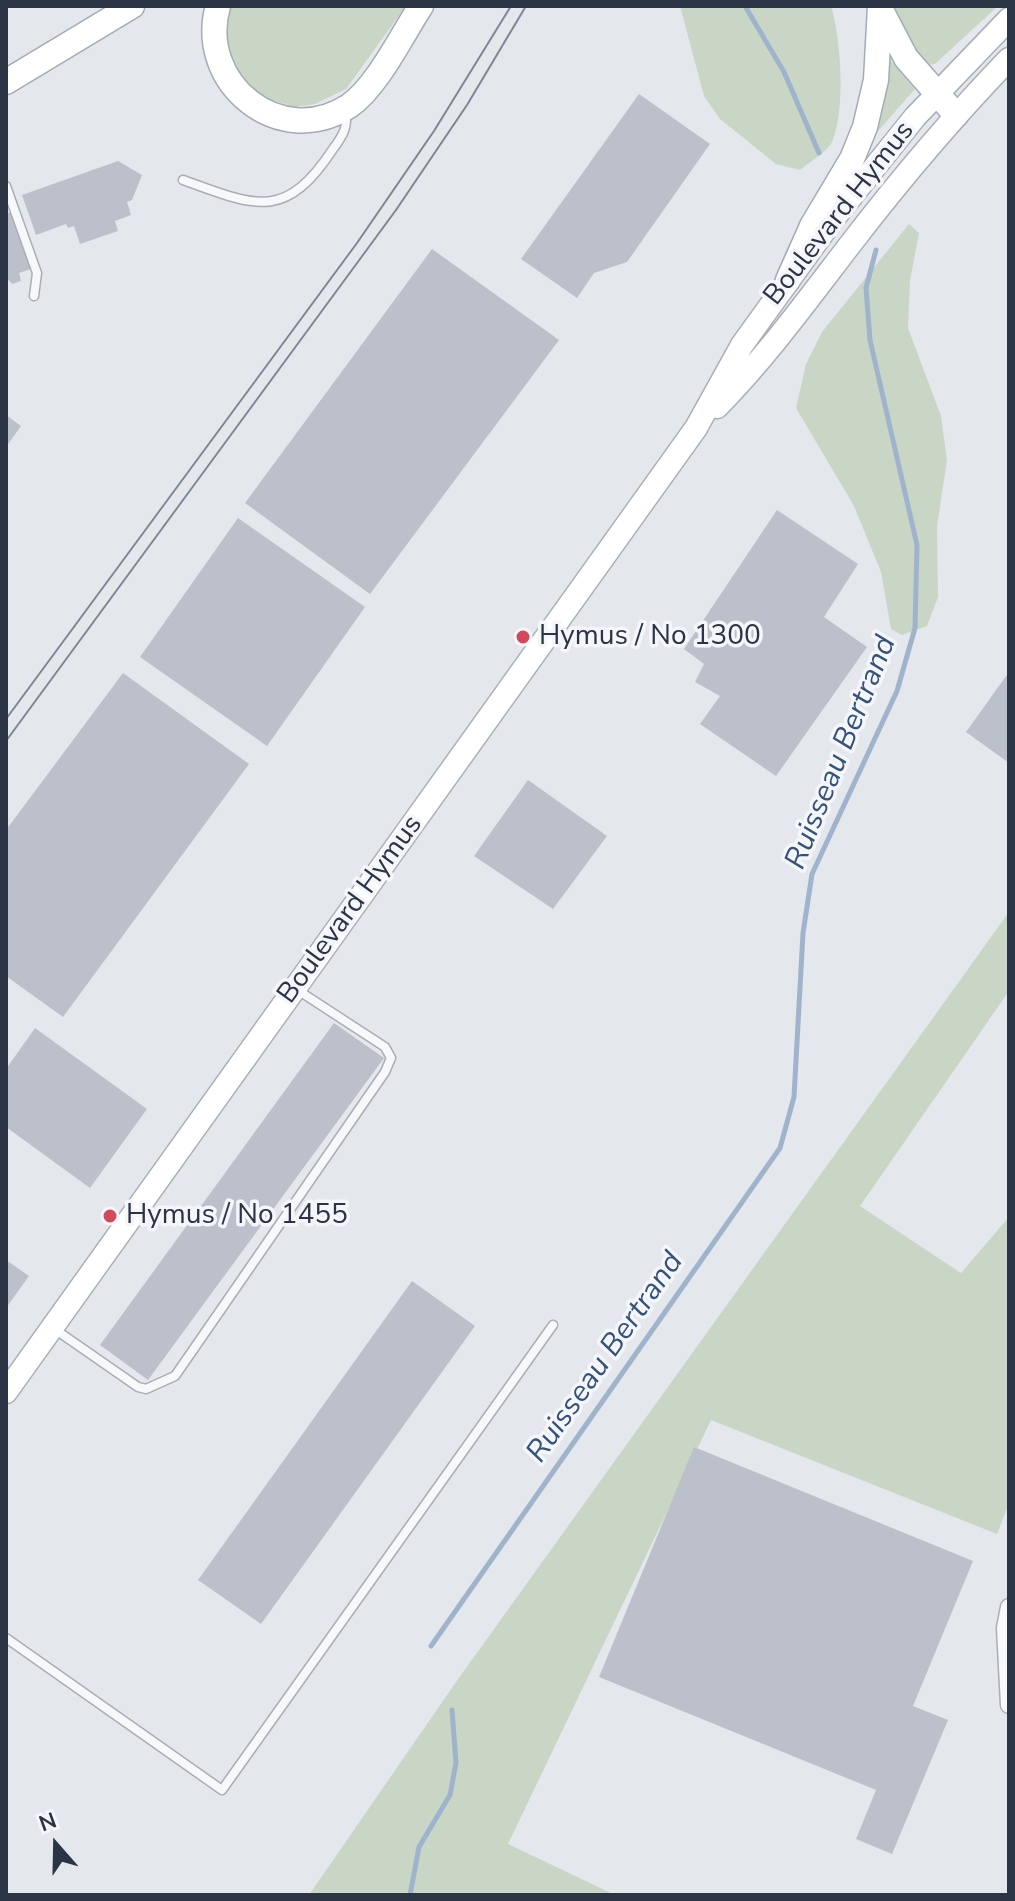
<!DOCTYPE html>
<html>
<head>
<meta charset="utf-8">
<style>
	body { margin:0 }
	#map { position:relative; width:1015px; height:1901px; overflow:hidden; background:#e4e7ec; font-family:"Nunito Sans",sans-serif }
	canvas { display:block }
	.frame { position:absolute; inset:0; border:8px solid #2b3445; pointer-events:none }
	.north { position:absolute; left:16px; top:1805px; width:80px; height:80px; -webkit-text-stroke:6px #f4f6f9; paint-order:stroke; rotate:340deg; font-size:22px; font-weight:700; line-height:32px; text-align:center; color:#2b3445 }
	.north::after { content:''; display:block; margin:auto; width:28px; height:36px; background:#2b3445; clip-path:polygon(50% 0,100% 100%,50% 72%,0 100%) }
</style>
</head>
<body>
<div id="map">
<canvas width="1015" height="1901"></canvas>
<div class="frame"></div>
<div class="north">N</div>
</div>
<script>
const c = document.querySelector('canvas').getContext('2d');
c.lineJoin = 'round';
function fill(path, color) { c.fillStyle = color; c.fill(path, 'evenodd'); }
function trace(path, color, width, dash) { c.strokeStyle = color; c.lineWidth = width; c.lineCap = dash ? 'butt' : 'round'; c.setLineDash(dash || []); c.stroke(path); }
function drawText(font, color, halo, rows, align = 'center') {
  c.font = font + ' "Nunito Sans",sans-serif'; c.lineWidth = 7; c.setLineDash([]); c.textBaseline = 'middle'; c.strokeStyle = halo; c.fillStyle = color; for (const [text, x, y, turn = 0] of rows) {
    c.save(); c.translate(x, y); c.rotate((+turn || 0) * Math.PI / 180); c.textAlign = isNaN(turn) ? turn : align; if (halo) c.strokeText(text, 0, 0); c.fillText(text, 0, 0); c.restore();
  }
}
fill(new Path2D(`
	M225,6H406L346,89L315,104L296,107L261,97L233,72L221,19Z
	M680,6H831C841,39 846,110 832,142C827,152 809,162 800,170L776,164L720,119L704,96Z
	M894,6H998L935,64L929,65L916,52Z
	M884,53L915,89L864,147Z
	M909,224L919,233L910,281L908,328L941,416L947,460L937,526L938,597L927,626L902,635L891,629L881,572L854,506L796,408L806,364L822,332Z
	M1009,912V991L860,1206L961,1273L1009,1217V1503L997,1534L711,1420L508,1844L615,1895H309L456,1682Z`), '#c9d6c5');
trace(new Path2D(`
	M745,6L784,72L819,153
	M431,1646L780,1148L794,1097L803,933L812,874L897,691L915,628L917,545L870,340L866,288L876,250
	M410,1895L419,1847L450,1795L456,1763L452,1710`), '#9fb4cc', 5);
fill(new Path2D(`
	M639,94L710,144L627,262L594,273L577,298L521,259Z
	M118,161L142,175L132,200L127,202L131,215L115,221L118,231L80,244L74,226L68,228L66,224L36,235L22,195Z
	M6,212L12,214L31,269L19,273L21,281L12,284L6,277Z
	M432,249L559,340L370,594L245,503Z
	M6,415L21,426L6,447Z
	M777,510L858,564L824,617L867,647L776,776L700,724L720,696L695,682L704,664L684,649Z
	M238,518L365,607L267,746L140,657Z
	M1009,672V763L966,732Z
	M123,673L249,764L63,1017L6,976V830Z
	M528,780L607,836L553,909L474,856Z
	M334,1023L384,1058L148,1380L100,1345Z
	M35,1028L147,1109L90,1188L6,1127V1069Z
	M6,1260L29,1276L6,1308Z
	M412,1281L475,1326L261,1624L198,1580Z
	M694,1447L973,1561L913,1706L948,1720L892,1854L856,1839L876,1790L599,1677Z`), '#bbc0ca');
const lane = new Path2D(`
	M183,180C255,206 285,222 333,149C342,137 350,125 344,110
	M6,186L37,273L34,296
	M53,1328L138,1387L146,1389L175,1376L385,1072L391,1058L385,1047L296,989
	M6,1638L222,1790L553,1325`);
const street = new Path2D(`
	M1009,1607L1005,1628L1009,1705`);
const secondary = new Path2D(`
	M717,407C766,357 806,302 849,246C899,181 952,118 1009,59
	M6,1392L696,428L742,345L830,223L915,117L1009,19`);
const primary = new Path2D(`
	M218,6C196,83 280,151 349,106C377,87 402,35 421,6
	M881,10L906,58L956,115
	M6,82L132,6
	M788,280L812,226L852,159L865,127L876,80L880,7`);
trace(lane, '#a9aeb7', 11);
trace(street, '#a9aeb7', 19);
trace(secondary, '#a9aeb7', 25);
trace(primary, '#a3abb8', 27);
trace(lane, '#f7f8fa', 8);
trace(street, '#f7f8fa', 16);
trace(secondary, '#fff', 22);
trace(primary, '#fff', 24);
trace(new Path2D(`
	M6,719L357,243L434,131L511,6
	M6,741L396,210L467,105L526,6`), '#7d8696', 2);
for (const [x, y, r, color] of [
	[523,637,8,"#d1495b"],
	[110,1216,8,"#d1495b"]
]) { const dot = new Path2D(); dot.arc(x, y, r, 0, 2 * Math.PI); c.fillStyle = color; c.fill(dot); trace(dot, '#f4f6f9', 3); }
drawText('28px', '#2b3445', '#f4f6f9', [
	["Boulevard Hymus",840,214,-52],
	["Boulevard Hymus",351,910,-54]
]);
drawText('28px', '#2b3445', '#f4f6f9', [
	["Hymus / No 1300",539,637],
	["Hymus / No 1455",126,1216]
], 'left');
drawText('italic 30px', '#34527a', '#f4f6f9', [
	["Ruisseau Bertrand",842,753,-68],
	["Ruisseau Bertrand",606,1358,-55]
]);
</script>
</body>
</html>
